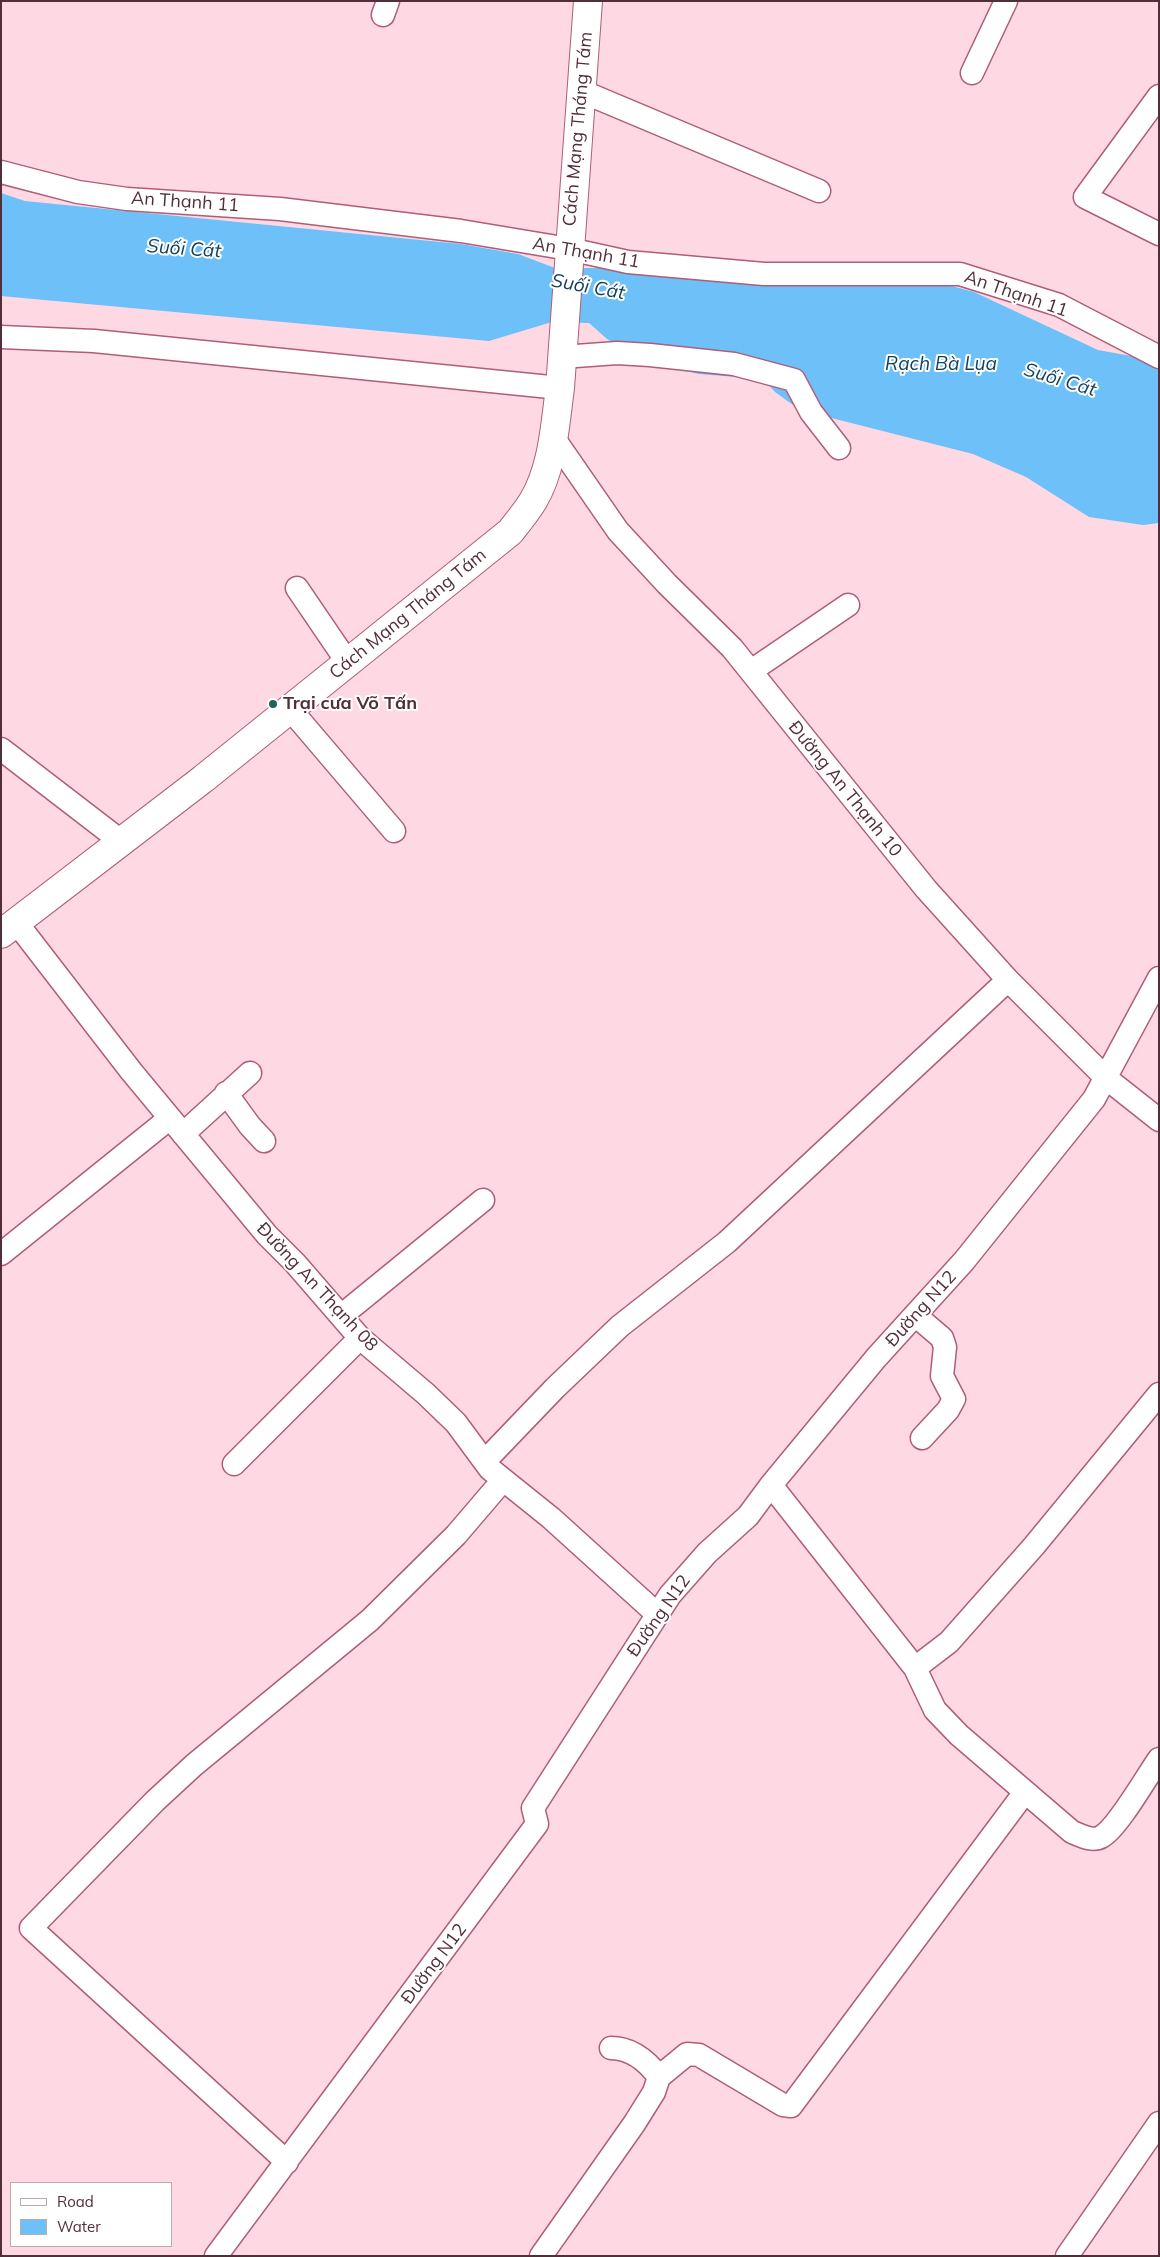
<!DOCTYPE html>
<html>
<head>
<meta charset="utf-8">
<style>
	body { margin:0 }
	#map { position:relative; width:1160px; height:2257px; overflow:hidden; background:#fed9e3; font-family:Mulish,sans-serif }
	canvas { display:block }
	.frame { position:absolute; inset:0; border:2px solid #522e3a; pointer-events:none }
	.legend { position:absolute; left:10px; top:2182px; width:162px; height:65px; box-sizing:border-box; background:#fff; border:1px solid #baabb0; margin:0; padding:6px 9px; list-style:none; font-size:15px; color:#522e3a }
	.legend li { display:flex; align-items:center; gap:10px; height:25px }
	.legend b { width:25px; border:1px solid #baabb0 }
</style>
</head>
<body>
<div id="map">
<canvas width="1160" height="2257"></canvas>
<div class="frame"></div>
<ul class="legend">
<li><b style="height:6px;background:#fff"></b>Road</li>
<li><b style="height:14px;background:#6dc0f8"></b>Water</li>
</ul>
</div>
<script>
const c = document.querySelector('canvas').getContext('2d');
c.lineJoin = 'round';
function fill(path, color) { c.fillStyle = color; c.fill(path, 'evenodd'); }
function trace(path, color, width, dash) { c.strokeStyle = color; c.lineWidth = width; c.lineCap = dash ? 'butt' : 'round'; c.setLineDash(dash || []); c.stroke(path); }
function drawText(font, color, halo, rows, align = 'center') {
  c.font = font + ' Mulish,sans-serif'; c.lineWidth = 4; c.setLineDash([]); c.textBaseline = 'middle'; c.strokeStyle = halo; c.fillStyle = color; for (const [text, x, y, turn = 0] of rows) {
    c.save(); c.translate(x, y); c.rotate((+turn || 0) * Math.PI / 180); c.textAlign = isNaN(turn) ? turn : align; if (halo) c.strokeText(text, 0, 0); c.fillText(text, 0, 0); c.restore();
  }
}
fill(new Path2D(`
	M1,193L25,201L461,244L518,254L555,268H602L742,279L898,281L952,286L974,292L1098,350L1159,361V523L1143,525L1089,517L1026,477L973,454L800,410L775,392L763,379L699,374L647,362L607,339L589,323L552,322L489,341L1,296Z`), '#6dc0f8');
const minor = new Path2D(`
	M383,15L388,1
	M972,73L1006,1
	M581,91L819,191
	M1159,96L1085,197L1159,234
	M1,172L78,192L127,199L280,209L461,231L569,249L628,262L764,274H960L1059,305L1159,357
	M1,337L94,341L560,388
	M562,357L617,353L650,355L734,364L794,380L811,412L839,448
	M553,437L618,531L667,584L732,648L926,889L1008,980L1106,1078L1159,1120
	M297,588L348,663
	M751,671L848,605
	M290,709L394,831
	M1,749L122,842
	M16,922L131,1071L267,1235L295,1263L360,1338L426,1394L456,1423L490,1469L551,1518L657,1614
	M226,1093L250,1126L264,1141
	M183,1134L250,1073
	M1,1254L170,1118
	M915,1315L942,1338L945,1347L942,1376L954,1399L948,1410L922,1438
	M341,1316L483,1200
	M485,1461L555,1388L620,1326L727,1242L1008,980
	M234,1464L360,1338
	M771,1485L915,1668L935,1710L959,1735L1072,1832C1080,1835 1092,1842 1101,1837C1117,1829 1147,1776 1159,1759
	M915,1668L949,1642L1034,1546L1159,1394
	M659,2077L687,2054L699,2055L783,2105L791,2106L1025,1792
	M287,2162L31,1928L155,1801L194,1765L370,1620L456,1535L503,1480
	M216,2256L537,1824L533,1808L670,1595L707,1553L748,1516L771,1485L876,1358L964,1261L1094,1099L1159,978
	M541,2256L634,2124L654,2092L659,2077C647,2061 631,2048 611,2048
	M1067,2256L1159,2123`);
const major = new Path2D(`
	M1,934L203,779L510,532C518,522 527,511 533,501C553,468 555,424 560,388L588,1`);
trace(minor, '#af5d78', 25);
trace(major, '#af5d78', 30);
trace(minor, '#fff', 22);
trace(major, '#fff', 28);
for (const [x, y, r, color] of [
	[273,704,5,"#1d6459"]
]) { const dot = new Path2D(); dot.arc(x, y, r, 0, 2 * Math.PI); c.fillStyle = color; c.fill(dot); trace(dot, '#fff', 2); }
drawText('18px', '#522e3a', '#fff', [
	["Cách Mạng Tháng Tám",578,129,-85],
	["An Thạnh 11",185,202,4],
	["An Thạnh 11",586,253,10],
	["An Thạnh 11",1016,294,19],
	["Cách Mạng Tháng Tám",408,614,-39],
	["Đường An Thạnh 10",845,789,51],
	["Đường An Thạnh 08",317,1287,47],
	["Đường N12",921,1309,-48],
	["Đường N12",659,1616,-55],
	["Đường N12",434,1964,-53]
]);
drawText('bold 18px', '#522e3a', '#fff', [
	["Trại cưa Võ Tấn",283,704]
], 'left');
drawText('italic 19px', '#13415d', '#fff', [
	["Suối Cát",184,249,4],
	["Suối Cát",588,287,10],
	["Rạch Bà Lụa",941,364],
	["Suối Cát",1060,380,17]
]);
</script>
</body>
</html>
